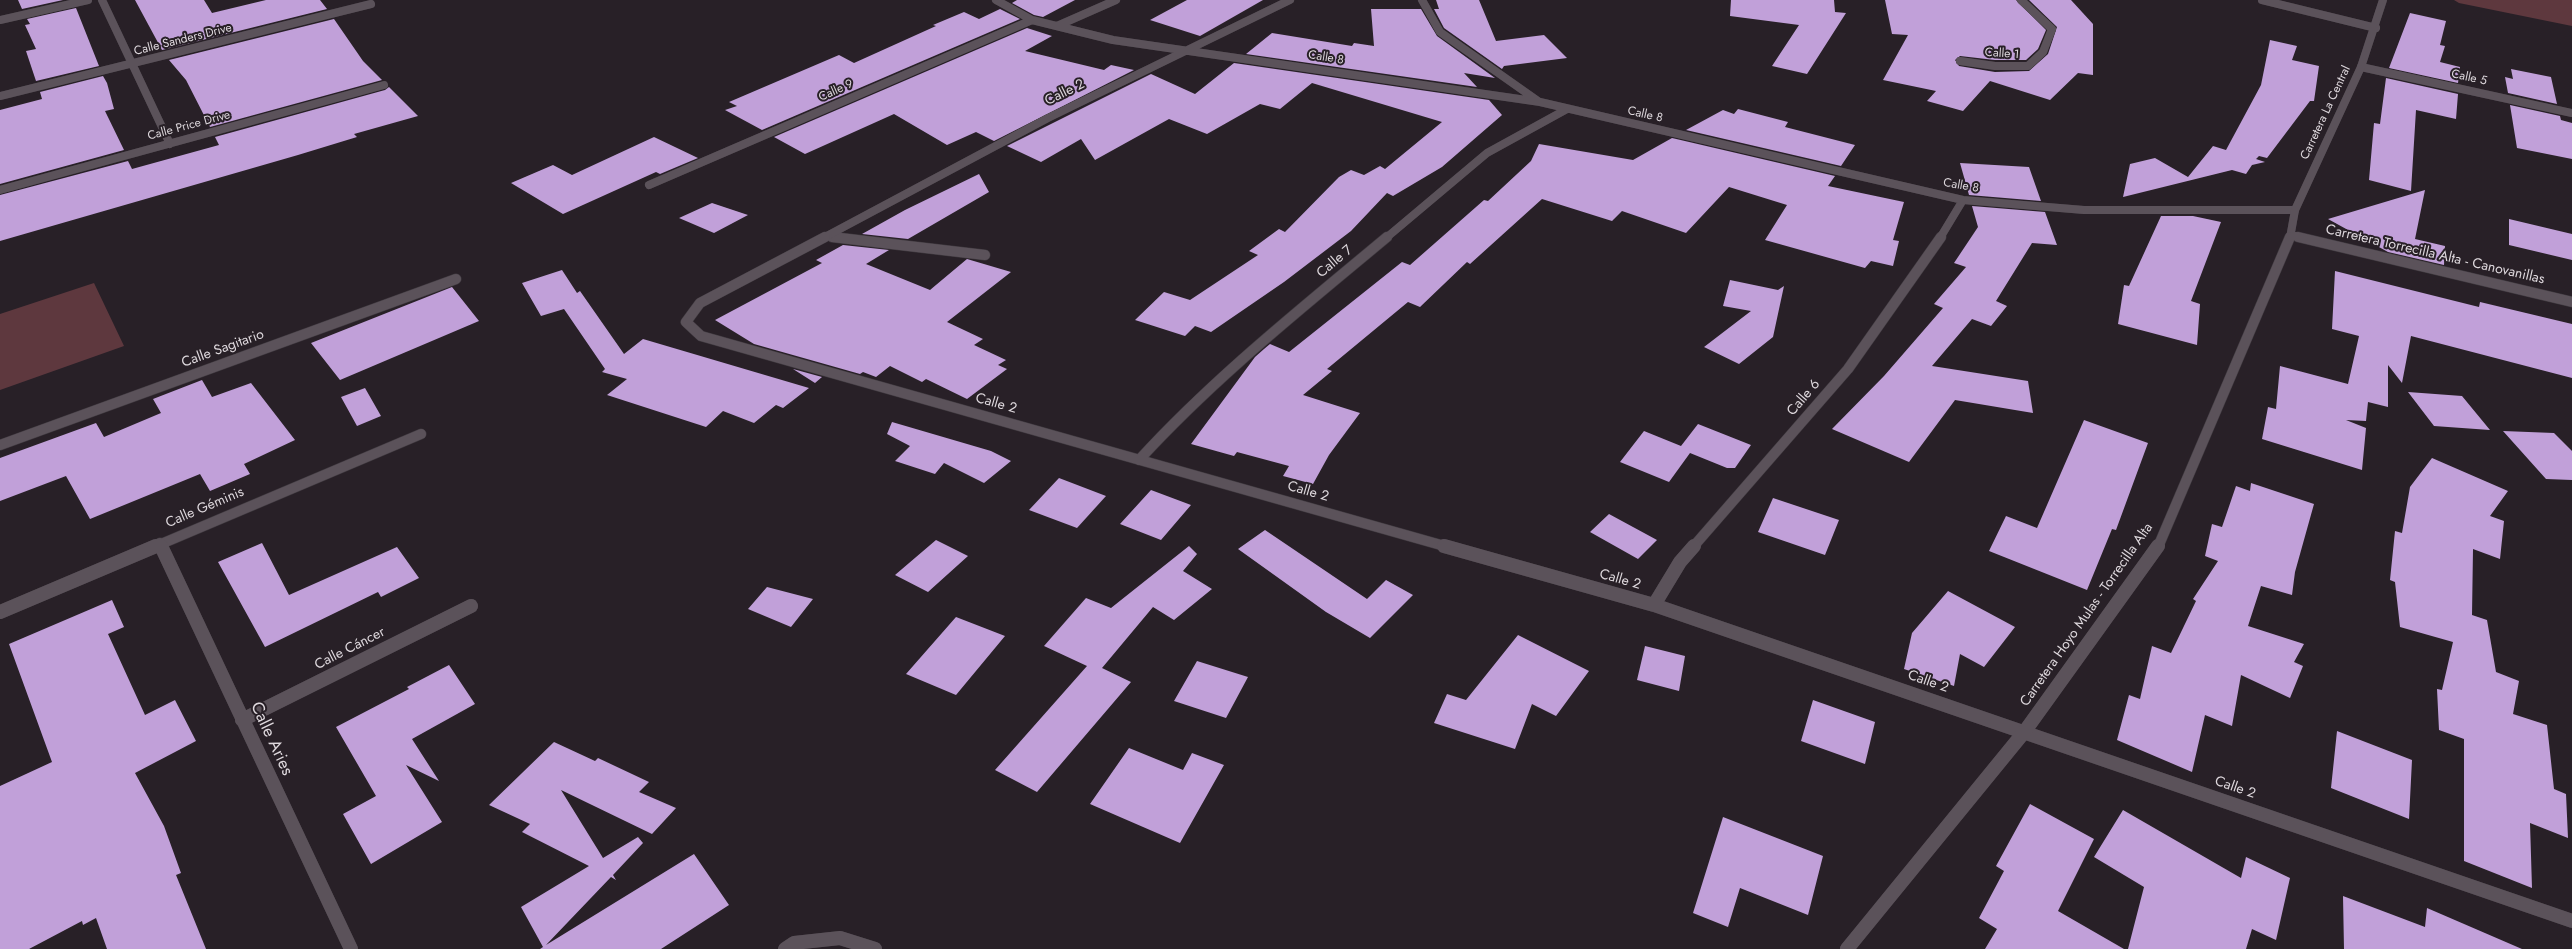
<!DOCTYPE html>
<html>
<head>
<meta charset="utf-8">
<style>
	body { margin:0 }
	canvas { display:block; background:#282027 }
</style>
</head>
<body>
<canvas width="2572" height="949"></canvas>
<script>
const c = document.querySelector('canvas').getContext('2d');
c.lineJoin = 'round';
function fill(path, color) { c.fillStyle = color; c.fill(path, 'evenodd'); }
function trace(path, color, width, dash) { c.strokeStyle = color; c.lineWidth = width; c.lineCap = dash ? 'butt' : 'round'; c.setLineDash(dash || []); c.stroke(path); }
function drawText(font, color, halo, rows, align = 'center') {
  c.font = font + ' Jost,sans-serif'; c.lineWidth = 4; c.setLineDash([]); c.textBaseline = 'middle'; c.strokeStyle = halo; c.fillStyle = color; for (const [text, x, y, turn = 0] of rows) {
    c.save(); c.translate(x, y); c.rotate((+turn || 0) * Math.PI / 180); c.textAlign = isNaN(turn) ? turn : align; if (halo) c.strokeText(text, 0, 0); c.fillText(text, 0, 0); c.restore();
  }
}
fill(new Path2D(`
	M2454,0H2572V26L2459,3Z
	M94,283L124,346L0,390V314Z`), '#5e383e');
fill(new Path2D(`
	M18,0H63L22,9Z
	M135,0H204L212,13L266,0H320L327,9L162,50Z
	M1017,0H1075L1043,17L1034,15L1012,3Z
	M1187,0H1263L1200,36L1150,20Z
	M1436,0H1479L1496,41L1544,35L1567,58L1504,66L1502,69L1444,28L1434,9H1439Z
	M1731,0H1834L1835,12L1846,13L1807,74L1772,66L1799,25L1730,16Z
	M1885,0H2016L2046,30L2038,49L2026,60H1995L1960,56L1955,60L1959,66L1995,72L2029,71L2048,54L2057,27L2029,0H2071L2093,24V75L2078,73L2050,100L1990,81L1963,111L1927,101L1936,91L1883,80L1908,35L1892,34Z
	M76,8L99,66L36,81L26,51L36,49L25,25L30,24L27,19Z
	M1000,9L1020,19L762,130L725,110L737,106L729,102L839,55L854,63L936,26L933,25L964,12L979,19Z
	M1371,9H1421L1437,36L1495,78L1464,73L1477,87L1246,54L1272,33L1352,46L1354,43L1374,46Z
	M2410,13L2446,21L2440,45L2445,46L2440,62L2460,67L2458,83L2389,68Z
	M334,19L363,61L382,80L210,127L186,80L169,60Z
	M1027,28L1052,36L1025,51L1104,70L1111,65L1134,70L994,141L976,132L947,145L894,114L805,154L774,137Z
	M2270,40L2297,46L2292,60L2319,66L2314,101H2310L2267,158L2259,156L2256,159L2265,162L2252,165L2246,174L2232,170L2123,197L2130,164L2155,158L2188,177L2213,146L2226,150L2261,85Z
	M1234,63L1489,100L1502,115L1442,167L1393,196L1387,193L1351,231L1284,282L1211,332L1195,326L1185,336L1135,320L1164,292L1190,300L1258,255L1249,251L1279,229L1285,232L1339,177L1351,170L1364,175L1380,166L1385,169L1442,122L1312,83L1280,109L1260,104L1207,134L1169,119L1095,160L1081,139L1041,162L1007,146L1151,74L1195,94Z
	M2511,69L2551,77L2557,104L2508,93L2505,77L2513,79Z
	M103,76L107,83L114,109L105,111L124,150L0,184V110L42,99L40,92Z
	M2386,78L2458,94L2456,119L2416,110L2411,191L2369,180L2374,123L2380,124Z
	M389,87L418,116L354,134L357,137L298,155L0,241V195L128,161L132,169L219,145L215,137L385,90Z
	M2510,105L2560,116L2561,120L2572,123V159L2517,148Z
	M1738,109L1788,122L1785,127L1855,145L1841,166L1686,130L1723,110L1734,114Z
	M654,137L698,158L660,174L656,172L563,214L511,183L553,165L572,175Z
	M1672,138L1835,176L1828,186L1904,202L1893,240L1899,241L1893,266L1871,261L1865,268L1765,240L1787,205L1729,187L1686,233L1622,211L1612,221L1542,199L1470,264L1467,262L1420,307L1408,302L1327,369L1332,371L1303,395L1360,413L1329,455L1313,484L1283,476L1289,466L1237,452L1234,456L1191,444L1255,357L1264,349L1270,344L1289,352L1402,262L1410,265L1484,200L1488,201L1531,161L1539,144L1633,160Z
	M1960,163L2029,167L2041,201L1969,195Z
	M979,174L989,192L908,239L862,234L905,210Z
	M2425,190L2415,239L2445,246L2444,265L2388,252L2328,219Z
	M712,203L748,215L714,233L679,218Z
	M1972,206L2045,212L2057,245L2032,243L1996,301L2007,306L1991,326L1972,319L1932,366L2028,381L2033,413L1955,400L1909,462L1832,429L1884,376L1943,308L1934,304L1966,267L1954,263L1978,227Z
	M2161,216H2193L2221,222L2191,301L2200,304L2197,345L2118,324L2124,285L2129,286Z
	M2509,219L2572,234V260L2509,245Z
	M843,245L889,250L866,264L930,290L967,259L1011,272L947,322L983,339L974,345L1006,360L998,365L1007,369L967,399L926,379L922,382L890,366L876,377L863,372L860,374L754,344L715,320L822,263L816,260Z
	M562,270L577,293L580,291L624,354L643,339L809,388L783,408L776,405L754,423L723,411L706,427L607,395L627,379L602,372L605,369L564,309L541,316L522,283Z
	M2335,271L2479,307L2480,302L2572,324V378L2411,336L2402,383L2388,365V407L2368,402L2366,421L2346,420L2366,428L2362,470L2262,439L2268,407L2276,409L2280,366L2348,384L2359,336L2332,329Z
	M1730,280L1778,290L1784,286L1773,337L1739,364L1704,347L1751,311L1723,306Z
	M452,287L479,321L340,380L311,343Z
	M793,369L822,377L815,383Z
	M202,380L212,397L251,383L295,440L244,464L250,474L210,491L200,474L90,519L66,476L0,501V458L96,423L104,437L161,413L153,399Z
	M365,388L381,416L357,426L341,397Z
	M2408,392L2462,396L2490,430L2434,426Z
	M2084,420L2148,443L2116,530L2112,529L2087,590L1989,551L2006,516L2037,528Z
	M892,422L991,451L1011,461L984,483L944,463L935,474L895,461L910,446L887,434Z
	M1698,424L1751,445L1735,468H1727L1690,453L1669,482L1620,462L1644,431L1681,446Z
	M2503,431L2554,433L2572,451V480L2546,479Z
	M2432,458L2508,491L2490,516L2504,521L2500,559L2473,549L2472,615L2487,620L2496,672L2519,681L2513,714L2547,725L2554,789L2566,794L2568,838L2530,823L2532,888L2464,861V739L2439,730L2437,689L2442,690L2453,642L2400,627L2395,582L2390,580L2395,531L2402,533L2410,487Z
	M1059,478L1106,496L1077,528L1029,510Z
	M2251,483L2314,504L2295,572L2292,595L2261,586L2248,626L2304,644L2294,662L2303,666L2290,698L2241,675L2232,726L2205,715L2192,772L2117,740L2129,695L2140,699L2152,646L2171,653L2196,601L2193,599L2218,561L2205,556L2212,524L2222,527L2236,486L2250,491Z
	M1151,490L1191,505L1161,540L1120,524Z
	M1773,498L1839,520L1825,555L1758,532Z
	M1609,514L1657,540L1638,559L1590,532Z
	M1265,530L1367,599L1386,580L1413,595L1370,638L1326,612L1238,549Z
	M936,540L968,556L928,592L895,575Z
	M262,543L289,595L397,547L419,578L381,597L378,592L265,647L218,562Z
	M1189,546L1197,554L1183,571L1212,589L1174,620L1153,607L1102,668L1131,682L1037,792L995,770L1087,666L1044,646L1086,598L1111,608Z
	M767,587L813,599L791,627L748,609Z
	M1948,591L2015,627L1984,667L1960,654L1954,686L1904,669L1912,633Z
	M112,600L124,627L108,634L145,715L175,700L196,741L135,773L164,826L181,873L176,875L206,949H107L96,918L83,925L82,921L29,949H0V786L52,762L9,644Z
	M956,617L1005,636L956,695L906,674Z
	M1518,635L1589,671L1556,716L1532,704L1515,749L1434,723L1447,694L1466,700Z
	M1645,646L1685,656L1679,691L1637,680Z
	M1197,661L1248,677L1226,718L1174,701Z
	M449,665L475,704L412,739L439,781L406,765L442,822L371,864L343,814L376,796L336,727L409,689L407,687Z
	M1813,700L1875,722L1865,764L1801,741Z
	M2337,731L2412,760L2409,819L2331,788Z
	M554,742L595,761L598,758L649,782L639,792L676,808L652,834L561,790L603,858L638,837L643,843L613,875L616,880L611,877L546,945L694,854L729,905L661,949H540L543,947L521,907L589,866L522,832L530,824L489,805Z
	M1129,748L1183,770L1192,753L1224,765L1180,843L1090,804Z
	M2030,804L2094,839L2058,911L2124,949H1985L1997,929L1979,918L2004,871L1996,866Z
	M2123,810L2241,878L2246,857L2290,878L2276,940L2252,929L2246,949H2128L2144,887L2094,857Z
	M1723,817L1823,856L1808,915L1740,888L1728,927L1693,913Z
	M2343,896L2425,927L2427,908L2522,949H2344Z`), '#c1a0d9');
const serviceFar1 = new Path2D(`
	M826,236L841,238`);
const service = new Path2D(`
	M832,237L985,255`);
const minorFar2 = new Path2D(`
	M102,0L170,144
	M996,0L1032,20L1113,40L1540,102L1963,200L2084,210H2295
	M1422,0L1440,32L1538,101
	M2262,0L2376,28
	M0,20L88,0
	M1057,26L1116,0
	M1960,61L1995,66H2028L2043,52L2052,29L2021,0
	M2361,67L2572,113
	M0,96L371,4
	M649,185L1032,20
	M0,190L384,85
	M823,238L1048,118L1290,0
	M1386,238L1487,153L1567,109
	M1940,238L1963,200`);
const minorFar1 = new Path2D(`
	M825,237L700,303L686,322L701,336L1448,547
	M0,445L456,279
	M1139,460C1214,378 1302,308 1387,237
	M160,543L162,547
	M154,547L421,434
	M1693,547L1848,369L1941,237`);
const minor = new Path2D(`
	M161,546L351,949
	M1444,546L1654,605L2572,921
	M1654,605L1680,562L1694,546
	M0,612L156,546
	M242,720L471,606
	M785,949L794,943L840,938L875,949`);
const tertiaryFar2 = new Path2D(`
	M2291,235L2303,238
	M2290,238L2295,210L2361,67L2383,0`);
const tertiaryFar1 = new Path2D(`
	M2298,237L2572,302
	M2158,547L2290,237`);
const tertiary = new Path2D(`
	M1847,949L2025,731L2158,546`);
trace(serviceFar1, '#413b41', 8);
trace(service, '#413b41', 11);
trace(minorFar2, '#413b41', 8);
trace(minorFar1, '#413b41', 11);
trace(minor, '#413b41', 14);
trace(tertiaryFar2, '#413b41', 8);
trace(tertiaryFar1, '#413b41', 11);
trace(tertiary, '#413b41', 14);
trace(serviceFar1, '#5b525a', 8);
trace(service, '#5b525a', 10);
trace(minorFar2, '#5b525a', 8);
trace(minorFar1, '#5b525a', 10);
trace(minor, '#5b525a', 14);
trace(tertiaryFar2, '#5b525a', 8);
trace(tertiaryFar1, '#5b525a', 10);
trace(tertiary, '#5b525a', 14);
drawText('12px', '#ded8dd', '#282027', [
	["Calle Sanders Drive",183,40,-14],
	["Calle 1",2002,54,4],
	["Calle 8",1326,58,9],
	["Calle 5",2469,78,12],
	["Calle 9",836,91,-24],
	["Carretera La Central",2326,113,-65],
	["Calle 8",1645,115,13],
	["Calle Price Drive",189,126,-15],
	["Calle 8",1961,186,10]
]);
drawText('14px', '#ded8dd', '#282027', [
	["Calle 2",1065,93,-26],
	["Carretera Torrecilla Alta - Canovanillas",2435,255,13],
	["Calle 7",1335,262,-40],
	["Calle Sagitario",223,349,-20],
	["Calle 6",1804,398,-49],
	["Calle 2",996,404,16],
	["Calle 2",1308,492,16],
	["Calle Géminis",205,508,-23],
	["Calle 2",1620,580,16],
	["Carretera Hoyo Mulas - Torrecilla Alta",2087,615,-55],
	["Calle Cáncer",350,649,-27],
	["Calle 2",1928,682,19],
	["Calle 2",2235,788,19]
]);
drawText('17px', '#ded8dd', '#282027', [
	["Calle Aries",271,739,65]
]);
</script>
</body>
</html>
